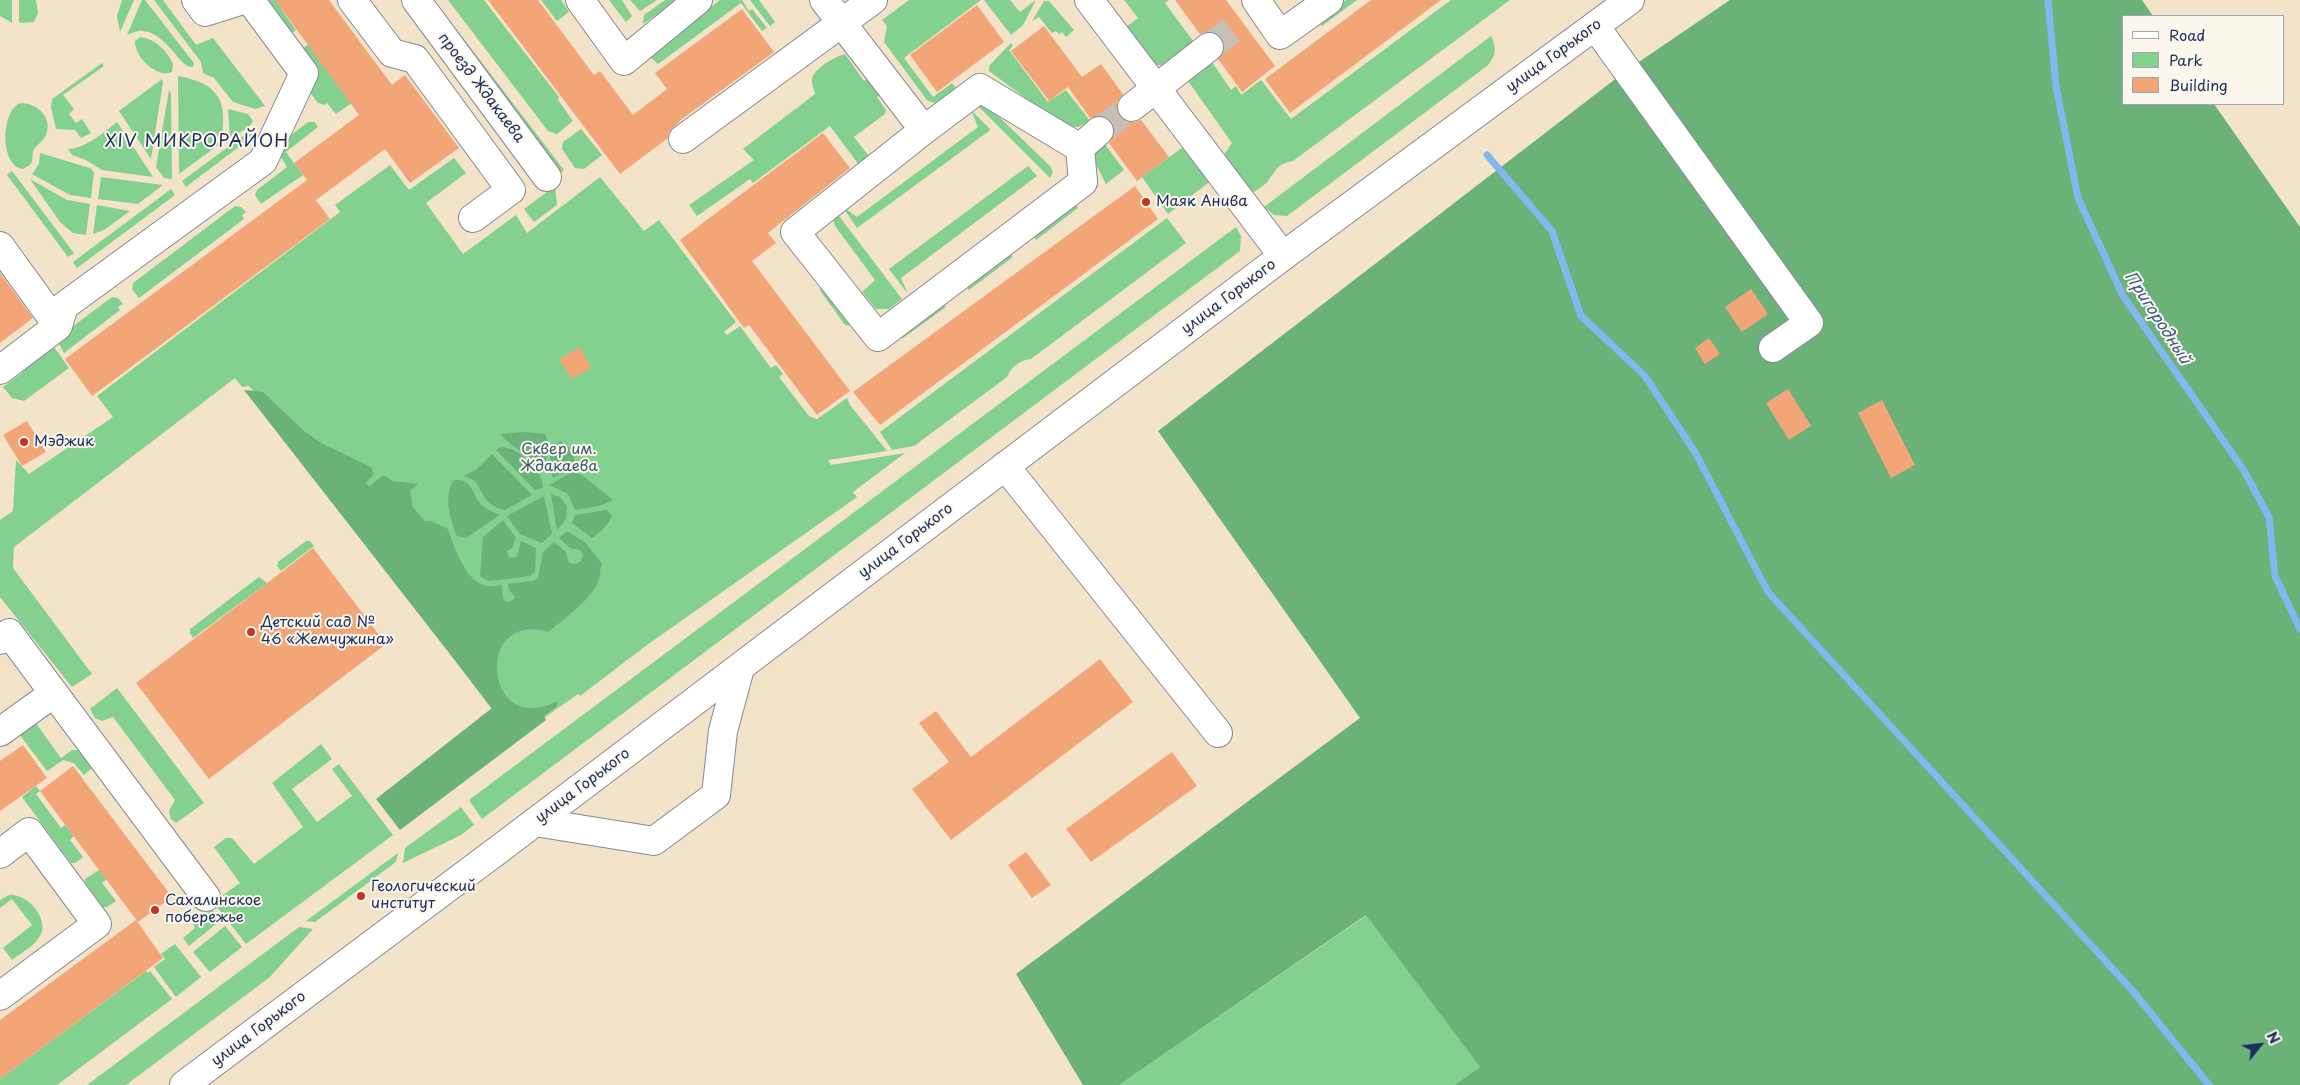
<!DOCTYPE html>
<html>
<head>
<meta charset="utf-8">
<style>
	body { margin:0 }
	#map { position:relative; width:2300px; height:1085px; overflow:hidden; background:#f3e3c9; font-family:"Playpen Sans",sans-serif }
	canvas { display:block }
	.legend { position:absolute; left:2122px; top:15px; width:162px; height:90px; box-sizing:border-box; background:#fbf7ec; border:1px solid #a1a7b3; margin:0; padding:6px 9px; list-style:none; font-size:15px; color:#1b2f5e }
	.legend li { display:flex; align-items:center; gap:10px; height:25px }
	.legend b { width:25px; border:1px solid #a1a7b3 }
	.north { position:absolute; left:2235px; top:1020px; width:50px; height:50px; -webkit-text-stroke:4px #fbf7ec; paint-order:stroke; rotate:61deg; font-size:14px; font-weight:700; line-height:20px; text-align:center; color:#1b2f5e }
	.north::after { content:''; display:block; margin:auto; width:18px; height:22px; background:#1b2f5e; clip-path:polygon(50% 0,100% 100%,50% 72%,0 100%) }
</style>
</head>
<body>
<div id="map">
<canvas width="2300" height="1085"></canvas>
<ul class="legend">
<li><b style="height:6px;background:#fff"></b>Road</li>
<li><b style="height:14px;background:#84d08e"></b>Park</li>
<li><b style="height:14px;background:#f2a678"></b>Building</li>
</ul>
<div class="north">N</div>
</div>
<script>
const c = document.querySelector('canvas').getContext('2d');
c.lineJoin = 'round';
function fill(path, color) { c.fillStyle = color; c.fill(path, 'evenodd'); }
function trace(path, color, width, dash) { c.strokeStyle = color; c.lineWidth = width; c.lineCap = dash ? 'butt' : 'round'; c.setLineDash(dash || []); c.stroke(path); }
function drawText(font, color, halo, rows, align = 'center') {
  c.font = font + ' "Playpen Sans",sans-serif'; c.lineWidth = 4; c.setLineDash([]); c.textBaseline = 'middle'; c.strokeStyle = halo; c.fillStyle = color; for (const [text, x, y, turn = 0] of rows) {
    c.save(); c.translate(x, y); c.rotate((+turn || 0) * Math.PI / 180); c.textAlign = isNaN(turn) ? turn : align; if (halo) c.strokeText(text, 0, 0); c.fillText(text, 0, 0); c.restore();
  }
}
fill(new Path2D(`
	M0,0H12V23L0,16Z
	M19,0H36L38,13L34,22L19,23Z
	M122,0H134L120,32L117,16Z
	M142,0H145L194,63L193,67C181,70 167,33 143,31C137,30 133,33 127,35Z
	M154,0H163L196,45L213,38L265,106L255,109L233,102L214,78L203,73L201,62Z
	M243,0H277L285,6L281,9L296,30L292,33L294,36L282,45Z
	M422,0H434L564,170L557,175Z
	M448,0H484L559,97L558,100L573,121L557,134L548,131Z
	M541,0H561L569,12L557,21Z
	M609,0H622L632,16L626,22Z
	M630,0H657L640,11Z
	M665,0H678L643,24L644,15Z
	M720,0H742L749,11L752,9L767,28L762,31L741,3L658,64L647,54Z
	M750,0H759L775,22L770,26Z
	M909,0H981L904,58L933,97L952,83L956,88L955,91C946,98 938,107 927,100L884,42L887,26L882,20Z
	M984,0H1010L1020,12L1036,0L1023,25L1011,35Z
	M1124,0H1169L1165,3L1196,45L1165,65H1156L1121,31L1138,18Z
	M1346,0H1357L1322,26L1318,21Z
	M1451,0H1510L1293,161C1277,164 1277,169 1268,181C1263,187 1254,191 1248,196L1221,159L1232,143L1188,81L1177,85L1208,56L1231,90L1236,86L1241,95L1261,80L1291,119Z
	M1044,1H1049L1074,30L1066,37L1062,32L1059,34L1056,31L1052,33L1039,17L1032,21Z
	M1491,36C1497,47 1496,57 1487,66L1287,216L1274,215L1264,207Z
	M140,37C156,39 167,51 173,64L172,72C157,79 134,56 135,41Z
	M312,42L352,103L336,114L327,103L324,105L318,103L287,62L288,56L301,45L303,48Z
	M1011,43L1013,46L1009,50L1048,102L1066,90L1090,121L1078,127L1064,126L989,71V66Z
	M845,54L864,81L870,77L882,93L877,97L886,110L885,114L854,137L871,159L859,165L830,126L753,183L750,179L697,216L689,205L754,160L743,149L815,94C814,89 811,83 812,78C815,68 836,56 845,54Z
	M102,63L104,66L63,95L74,109L69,114L76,123L82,119L91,133L81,138L75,130L56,129L51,107L52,99Z
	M178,76C220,84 228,100 221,143L179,174Z
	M162,79L163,82L151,159L119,111Z
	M169,90L171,94L172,179L164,178L156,167Z
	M21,103C39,103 54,120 45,137C42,143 34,146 33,152C32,156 33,160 31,164L23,169C0,167 0,110 21,103Z
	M977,105H983L991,109L1050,166L1053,172L1050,178Z
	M228,109L248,114L253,121L249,127L230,138Z
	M971,110L990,129L989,131L857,228L842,206L857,217L978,127Z
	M117,122L153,177L102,170L86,160L72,155L68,149C85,149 104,132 117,122Z
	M308,122H315L318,127L286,152L303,175L261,204L255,195L257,190L287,167L280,155L285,140Z
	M581,129L602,155L584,169L575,168L562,149L563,142Z
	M251,133H257L186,187L182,181L243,136Z
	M1098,135L1124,170L1106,184L1093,159Z
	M1190,142L1213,179L1168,214L1142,177Z
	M40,153L90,168L94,172L91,198L70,195L32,174L39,164Z
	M454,158L466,173L426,203L463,254L516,215L527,233L600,177L644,231L659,220L736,322L724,332L727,335L740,326L771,368L776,365L783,374L779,377L809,416L817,419L847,398L850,405L887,451L828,460L831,465L905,453L853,492L857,497L647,645L580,696L578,694L514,739L249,386L242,387L235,378L14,547L13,568L92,674L72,687L0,597V520L13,511L16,460L29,474L113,417L97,396L340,212L335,205L390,165L409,190Z
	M1028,166L1037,176L901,278L908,294L889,269Z
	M12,171L74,253L68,257L7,175Z
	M101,177L163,185L138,204L98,199Z
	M30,179L67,200L90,204L86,235L73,233L60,222Z
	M555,186L557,205L534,222L524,209Z
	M171,189L175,195L77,268L73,262Z
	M1075,203L1078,208L1036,240L1033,235Z
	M97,205L130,211L104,230L93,234Z
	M235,206L241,207L246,212L242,215L244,219L139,298L132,289L133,283Z
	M836,212L902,299L889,309H876L862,292L875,280L835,226L833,219Z
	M1167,218L1186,243L1031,359C1020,360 1011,367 1007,377L914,446L892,450L880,432Z
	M1236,227L1241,236L1240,251L482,819L469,800Z
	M1009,252L1013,257L969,290L965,285Z
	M822,284L853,326L845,325L821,292L820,289Z
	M112,297L118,298L123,304L118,307L120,310L64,353L56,339Z
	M942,302L946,307L903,338L900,333Z
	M51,343L69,368L24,401L12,398L3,387L22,373L18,367Z
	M306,541H310L314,546L281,571L277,566L278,562Z
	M259,577L267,583L193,638L190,633V629Z
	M117,688L204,803L176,823L171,819L169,811L175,800L113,717L102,721L95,718L90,709Z
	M35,722L61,758L72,750H78L92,768L84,775L74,763L63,760L47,771L19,734Z
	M321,744L332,759L292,789L317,822L352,796L332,769L339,764L393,835L246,944L213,902L240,883L214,847L226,838H232L254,864L303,827L272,783Z
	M36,786L40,791L36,794L61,828L65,825L74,836L70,840L83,857L75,863H71L22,797Z
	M461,807L474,825L461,835L403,863L405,848Z
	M398,853L396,862L315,922L306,921Z
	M99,870L107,879L102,883L116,901L107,907H103L85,882V879Z
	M9,895C27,893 50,918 40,936C34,946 21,953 12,960L3,948L32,925L12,899L0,908V900Z
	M212,909L221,920L189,946L183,938L195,928L193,924Z
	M1367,915L1480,1067L1454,1085H1119Z
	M225,926L242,947L210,972L193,952Z
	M299,927L313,929L270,977L126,1085H87Z
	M175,944L201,977L176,997L154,967L165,959L161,954Z
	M146,971L148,973L150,971L172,999L57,1085H0V1079Z`), '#84d08e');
fill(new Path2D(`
	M1730,0H2142L2153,16H2124V104H2214L2300,227V1085H1454L1480,1067L1366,915L1119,1085H1083L1016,974L1360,718L1158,431L1627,70Z
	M244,390L263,392L304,431L321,443L371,467L374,474L366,483L369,487L383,475L393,481L418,484L410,491L413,507L425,521H431L448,529C453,545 465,579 483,585C489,587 496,586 502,585L503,598L506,602L512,601L515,597L509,590L508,584L533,581L538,578L543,552L554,542L566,552L569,563L575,564L581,561L583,554L580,550L570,548L559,538L567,531L586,543L602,564C599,570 601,574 599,579C593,599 563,619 549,632C472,609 485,740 557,701V706L544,716L546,720L400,830L376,799L492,708Z
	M524,432L545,434L548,442L545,472C533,453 509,448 501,434Z
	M560,441L569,448L575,460L565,472L553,478C548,463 548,450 560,441Z
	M501,447C519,448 543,468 543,488L535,490L496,450Z
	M492,454L532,495L505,510C477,505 486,481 464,476L477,469Z
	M573,472L582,475L613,500L599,506L575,510L568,494L549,485Z
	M454,480C470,478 472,491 479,502C483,508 494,512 500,515L466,538L457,536C450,520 443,495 454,480Z
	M551,494L560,497L567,506L566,519L557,530Z
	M544,496L552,534L542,543L520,534L507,516Z
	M607,510L612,516C607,526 602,531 592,538L572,523L575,515Z
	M503,520L516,538L512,548L507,551L509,558L517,557L521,541L536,548L535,572L531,576L489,581L480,576L483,537Z`), '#6bb279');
trace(new Path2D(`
	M2048,0L2056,86L2078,198L2123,296L2243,469L2269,517L2275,576L2300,629
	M1487,155L1552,231L1581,316L1645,376L1695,452L1768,592L2132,990L2209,1085`), '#82b7f0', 7);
fill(new Path2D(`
	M275,0H329L392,85L405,75L459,148L410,183L385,149L316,200L330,219L92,396L65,359L307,180L294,163L359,115Z
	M488,0H538L594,75L600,71L633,115L667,89L655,73L742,9L774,52L682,119L669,132L668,138L620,174Z
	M1175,0H1226L1275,66L1242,92L1218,59L1224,52V44L1222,38L1214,32H1206L1200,34Z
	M1371,0H1441L1290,113L1265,79Z
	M977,5L1004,42L937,92L910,55Z
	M1044,26L1082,77L1101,64L1123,94L1117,102V110L1119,116L1127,122H1135L1141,120L1169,157L1137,181L1109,143L1114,135V127L1110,120L1103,116L1090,118L1068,87L1049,101L1011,51Z
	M823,133L850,168L768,233L776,243L752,261L850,391L817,415L749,325L744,328L680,240Z
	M1135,186L1158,219L880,425L853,392Z
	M0,273L33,318L0,343Z
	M1751,289L1768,314L1742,332L1725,307Z
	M1709,338L1720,354L1705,364L1695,348Z
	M580,347L591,368L571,379L559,359Z
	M1788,389L1811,426L1789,440L1766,403Z
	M1882,400L1915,465L1891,478L1858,413Z
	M27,421L46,452L22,466L3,435Z
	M313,548L386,644L209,779L136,683Z
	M1100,659L1133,702L951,840L912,789L949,762L919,723L936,711L971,757Z
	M23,745L47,778L0,811V761Z
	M1172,752L1197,786L1091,862L1066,829Z
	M73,766L172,897L138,922L40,791Z
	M1026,852L1051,885L1032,898L1008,865Z
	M136,920L163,958L0,1079V1020Z`), '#f2a678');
trace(new Path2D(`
	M1209,47L1243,22
	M1099,131L1132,107`), '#c8bfb4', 28, [28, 14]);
const minor = new Path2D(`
	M196,0L205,12L243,0
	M352,0L392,53L415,59L511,190L473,218
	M416,0L547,177
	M580,0L624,61L698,0
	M824,0L924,130L795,232L878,337L1083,182L1080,148
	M1089,0L1283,256
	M1256,0L1280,35L1329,0
	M1595,26L1809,323L1773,348
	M1132,107L1209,47
	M924,130L980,88L1080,148
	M683,139L873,0
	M1080,148L1099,131
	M0,246L58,326
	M0,370L58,326L64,306L263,161L304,73L250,0
	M1005,466L1218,733
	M0,640L9,633L206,897
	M0,732L54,693
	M535,822L654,841L716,795L723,731L740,668
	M0,854L29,832L97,924L0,996`);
const major = new Path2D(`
	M184,1085L502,847L1283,256L1630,0`);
trace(minor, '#878994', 30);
trace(major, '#878994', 30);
trace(minor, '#fff', 28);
trace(major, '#fff', 28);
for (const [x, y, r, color] of [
	[1146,202,5,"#c8321e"],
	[24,442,5,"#c8321e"],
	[251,632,5,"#c8321e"],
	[361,896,5,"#c8321e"],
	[155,910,5,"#c8321e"]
]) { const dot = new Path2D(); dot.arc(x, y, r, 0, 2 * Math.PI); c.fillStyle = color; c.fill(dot); trace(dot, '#fbf7ec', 2); }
drawText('15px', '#1b2f5e', '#fbf7ec', [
	["улица Горького",1554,56,-36],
	["проезд Ждакаева",481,88,53],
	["улица Горького",1229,297,-37],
	["улица Горького",906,541,-37],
	["улица Горького",583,786,-37],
	["улица Горького",259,1029,-37]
]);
drawText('15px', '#1b2f5e', '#fbf7ec', [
	["Маяк Анива",1156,202],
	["Мэджик",34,442],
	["Детский сад №",261,623],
	["46 «Жемчужина»",261,640],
	["Геологический",371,887],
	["институт",371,904],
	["Сахалинское",165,901],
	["побережье",165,918]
], 'left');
drawText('15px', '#35576a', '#fbf7ec', [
	["Сквер им.",559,450],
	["Ждакаева",559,467]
]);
drawText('italic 16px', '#3a588a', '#fbf7ec', [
	["Пригородный",2157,318,57]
]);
c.letterSpacing = '1px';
drawText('18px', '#1b2f5e', '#fbf7ec', [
	["XIV МИКРОРАЙОН",197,142]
]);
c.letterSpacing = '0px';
</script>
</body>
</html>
